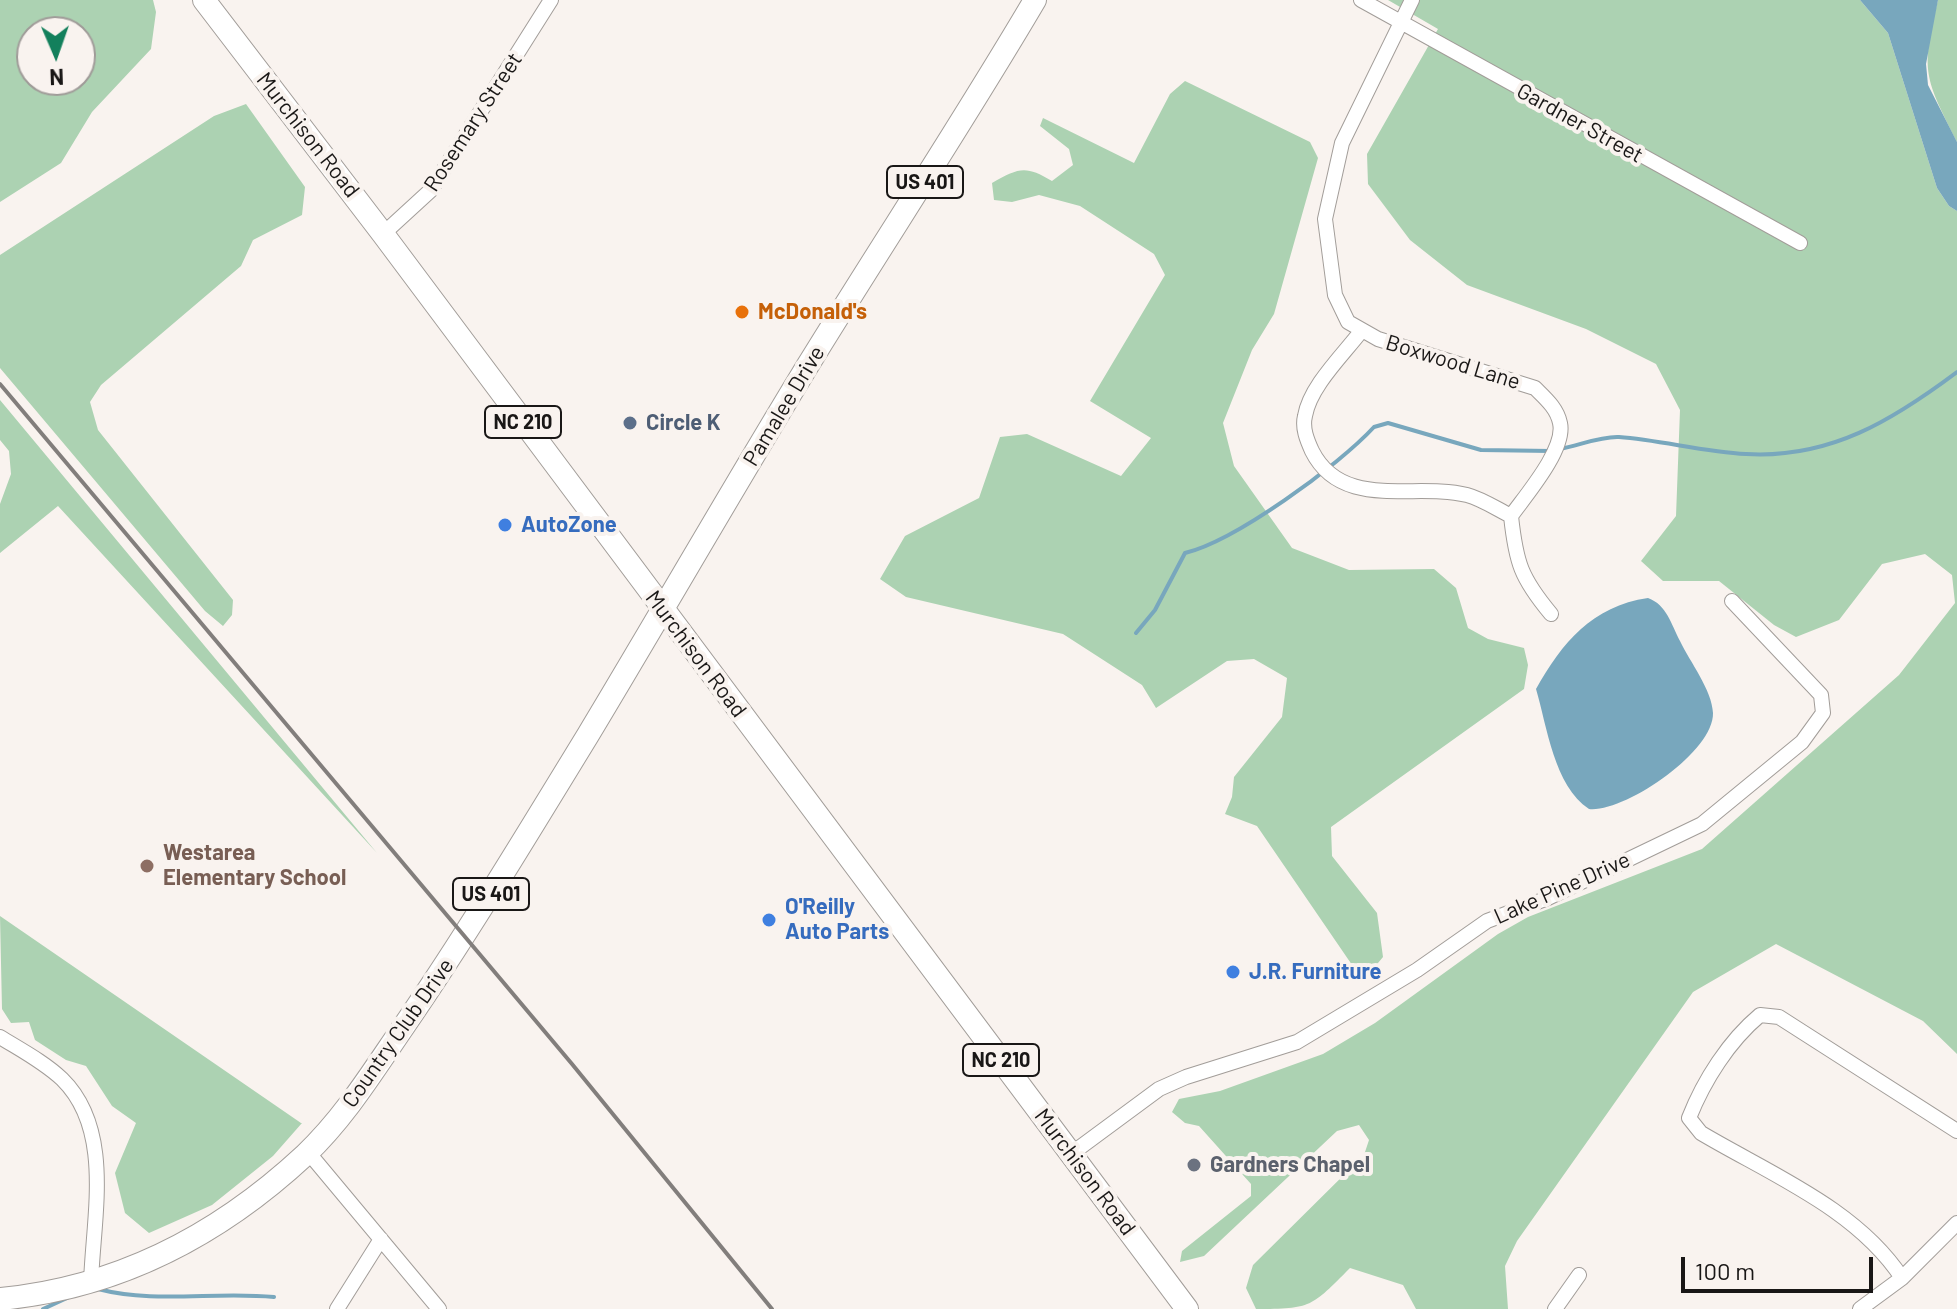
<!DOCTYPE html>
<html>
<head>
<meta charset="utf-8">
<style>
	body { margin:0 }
	#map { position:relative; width:1957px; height:1309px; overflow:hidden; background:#f9f3ef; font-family:Barlow,sans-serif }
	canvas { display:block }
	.north { position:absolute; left:16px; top:16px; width:80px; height:80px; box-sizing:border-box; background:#f9f3ef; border:2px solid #9f9b98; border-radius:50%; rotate:178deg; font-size:22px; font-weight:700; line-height:32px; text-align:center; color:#191716 }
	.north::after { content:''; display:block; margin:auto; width:28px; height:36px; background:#13805c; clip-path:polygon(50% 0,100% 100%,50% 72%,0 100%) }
	.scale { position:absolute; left:1681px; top:1257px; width:192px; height:36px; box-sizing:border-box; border:4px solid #191716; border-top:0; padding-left:10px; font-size:24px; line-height:28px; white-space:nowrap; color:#191716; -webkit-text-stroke:6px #f9f3ef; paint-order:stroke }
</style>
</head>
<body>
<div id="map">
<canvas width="1957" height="1309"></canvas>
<div class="north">N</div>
<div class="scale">100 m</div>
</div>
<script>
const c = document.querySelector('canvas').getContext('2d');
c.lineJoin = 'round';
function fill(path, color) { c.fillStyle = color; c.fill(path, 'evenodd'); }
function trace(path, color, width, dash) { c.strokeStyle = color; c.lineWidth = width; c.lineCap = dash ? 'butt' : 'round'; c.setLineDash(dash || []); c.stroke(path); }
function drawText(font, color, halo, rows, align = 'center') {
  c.font = font + ' Barlow,sans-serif'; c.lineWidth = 8; c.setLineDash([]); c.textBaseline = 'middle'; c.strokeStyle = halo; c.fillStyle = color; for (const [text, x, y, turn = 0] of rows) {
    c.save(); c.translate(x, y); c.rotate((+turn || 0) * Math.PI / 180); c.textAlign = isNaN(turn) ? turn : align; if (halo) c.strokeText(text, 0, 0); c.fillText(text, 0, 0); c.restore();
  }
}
fill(new Path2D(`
	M0,0H153L156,12L151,49L92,112L61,163L0,202ZM32,32H80V80H32Z
	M1388,0H1860L1888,33L1937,188L1949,206L1957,211V1054L1923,1021L1776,944L1693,992L1517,1241L1505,1266L1508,1309H1416L1403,1285L1350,1268C1311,1307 1312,1309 1256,1309L1246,1288L1253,1265L1364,1155L1369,1140L1359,1125L1337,1131L1204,1256L1180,1262L1182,1251L1251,1196V1184L1199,1126L1185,1123L1172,1112L1179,1099L1220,1091L1323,1054L1375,1023L1498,934L1528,917L1702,849L1899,675L1955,603L1952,575L1925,554L1882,564L1839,620L1796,637L1774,625L1719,581H1663L1641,561L1676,516L1680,410L1656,364L1586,329L1467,285L1410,240L1368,184L1367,154L1438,29Z
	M1938,0H1957V142C1925,78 1920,72 1938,0Z
	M1185,81L1310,142L1318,158L1274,314L1252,350L1223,423L1234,466L1292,548L1349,570L1434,569L1456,588L1468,628L1488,639L1524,648L1528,665L1524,689L1331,827L1332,856L1377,913L1383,957L1363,981L1257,826L1225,814L1232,797L1234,777L1282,717L1287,678L1254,659L1227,661L1156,708L1142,685L1063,634L906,597L880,579L905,536L979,498L1000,437L1027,434L1121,476L1151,438L1090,401L1165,275L1154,254L1080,206L1039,195L1012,202L994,200L992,183C1019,168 1025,165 1052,181L1073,165L1069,149L1040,126L1043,118L1134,163L1170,94Z
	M246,104L305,187L302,215L253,240L241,266L101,385L90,402L98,430L233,600L232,615L223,626L205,611L0,368V255L214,116Z
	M0,400L377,853L58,506L0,553V504L11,474L9,451L0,440Z
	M0,916L301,1123H302L273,1156L212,1205L149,1233L125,1213L115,1173L136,1123L112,1106L86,1066L66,1060L35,1040L29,1022L11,1023L2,1009Z`), '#acd2b2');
fill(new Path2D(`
	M1860,0H1938L1926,64L1928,85L1957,142V211L1949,206L1937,188L1888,33Z
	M1648,598C1667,605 1671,624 1680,641C1690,662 1712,690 1713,713C1714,752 1624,813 1589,809C1554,786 1547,726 1536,689C1562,643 1592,606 1648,598Z`), '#78a7bd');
trace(new Path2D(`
	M1559,449C1578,446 1600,436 1619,437C1661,440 1703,452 1746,454C1830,459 1893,420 1957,372
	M1136,633L1155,610L1185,553C1235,541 1338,466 1374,427L1388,423L1481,450L1551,451
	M98,1289C155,1304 216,1291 274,1297
	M43,1309L67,1298`), '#78a7bd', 4);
const minor = new Path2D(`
	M1361,0L1800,243
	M1412,0L1342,143L1325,219L1335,295L1348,322L1378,339L1535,388C1545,398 1557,408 1560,423C1566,449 1526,495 1511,516
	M383,234L431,190L551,0
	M1362,330C1344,354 1310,386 1305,416C1302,428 1307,440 1312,451C1342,511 1415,482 1467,495C1482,499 1497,509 1511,516
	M1511,516C1516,563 1521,578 1551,614
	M0,1037C21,1050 44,1062 62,1079C114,1130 93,1217 91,1283
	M308,1152L439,1309
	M1071,1154L1159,1089L1186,1077L1297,1042L1417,970L1487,921L1548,898L1702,824L1802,742L1823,713L1821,695L1732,601
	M1902,1278C1857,1209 1770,1174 1701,1133L1689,1118C1704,1080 1729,1041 1760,1015L1779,1017L1957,1131
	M337,1309L381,1239
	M1555,1309L1579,1275
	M1860,1309L1902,1278L1957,1223`);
const primary = new Path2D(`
	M204,0L383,234L1187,1309
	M0,1299C117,1288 219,1235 305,1155C345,1117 373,1071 404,1026C469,931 528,833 588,735C662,612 733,488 808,365C883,243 962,124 1035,0`);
trace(minor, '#a29d99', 16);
trace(primary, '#a29d99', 24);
trace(minor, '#fff', 14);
trace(primary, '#fff', 22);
trace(new Path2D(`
	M0,384L572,1064L772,1309`), '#827e7c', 4);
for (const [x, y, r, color] of [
	[742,312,8,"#e8710a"],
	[630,423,8,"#5c6f8a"],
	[505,525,8,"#3f7fe0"],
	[147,866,8,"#8d6e63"],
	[769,920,8,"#3f7fe0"],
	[1233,972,8,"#3f7fe0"],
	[1194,1165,8,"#6b7280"]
]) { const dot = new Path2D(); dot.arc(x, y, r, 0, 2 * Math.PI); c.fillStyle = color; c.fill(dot); trace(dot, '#f9f3ef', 3); }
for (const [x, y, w] of [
	[925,182,76],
	[523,422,76],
	[491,894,76],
	[1001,1060,76]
]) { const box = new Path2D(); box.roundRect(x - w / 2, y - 16, w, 32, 6); c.fillStyle = '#f9f3ef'; c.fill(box); trace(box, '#191716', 2); }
drawText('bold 20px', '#191716', null, [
	["US 401",925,182],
	["NC 210",523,422],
	["US 401",491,894],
	["NC 210",1001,1060]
]);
drawText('22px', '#191716', '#f9f3ef', [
	["Rosemary Street",473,122,-57],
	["Gardner Street",1580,123,29],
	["Murchison Road",308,135,52],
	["Boxwood Lane",1453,362,17],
	["Pamalee Drive",784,406,-59],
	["Murchison Road",696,654,53],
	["Lake Pine Drive",1562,888,-24],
	["Country Club Drive",398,1033,-55],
	["Murchison Road",1085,1172,53]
]);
drawText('bold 22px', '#c56008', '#f9f3ef', [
	["McDonald's",758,312]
], 'left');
drawText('bold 22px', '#4e5e75', '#f9f3ef', [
	["Circle K",646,423]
], 'left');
drawText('bold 22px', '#366cbe', '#f9f3ef', [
	["AutoZone",521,525],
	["O'Reilly",785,907],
	["Auto Parts",785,932],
	["J.R. Furniture",1249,972]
], 'left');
drawText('bold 22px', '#785e54', '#f9f3ef', [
	["Westarea",163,853],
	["Elementary School",163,878]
], 'left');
drawText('bold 22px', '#5b616d', '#f9f3ef', [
	["Gardners Chapel",1210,1165]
], 'left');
</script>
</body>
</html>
